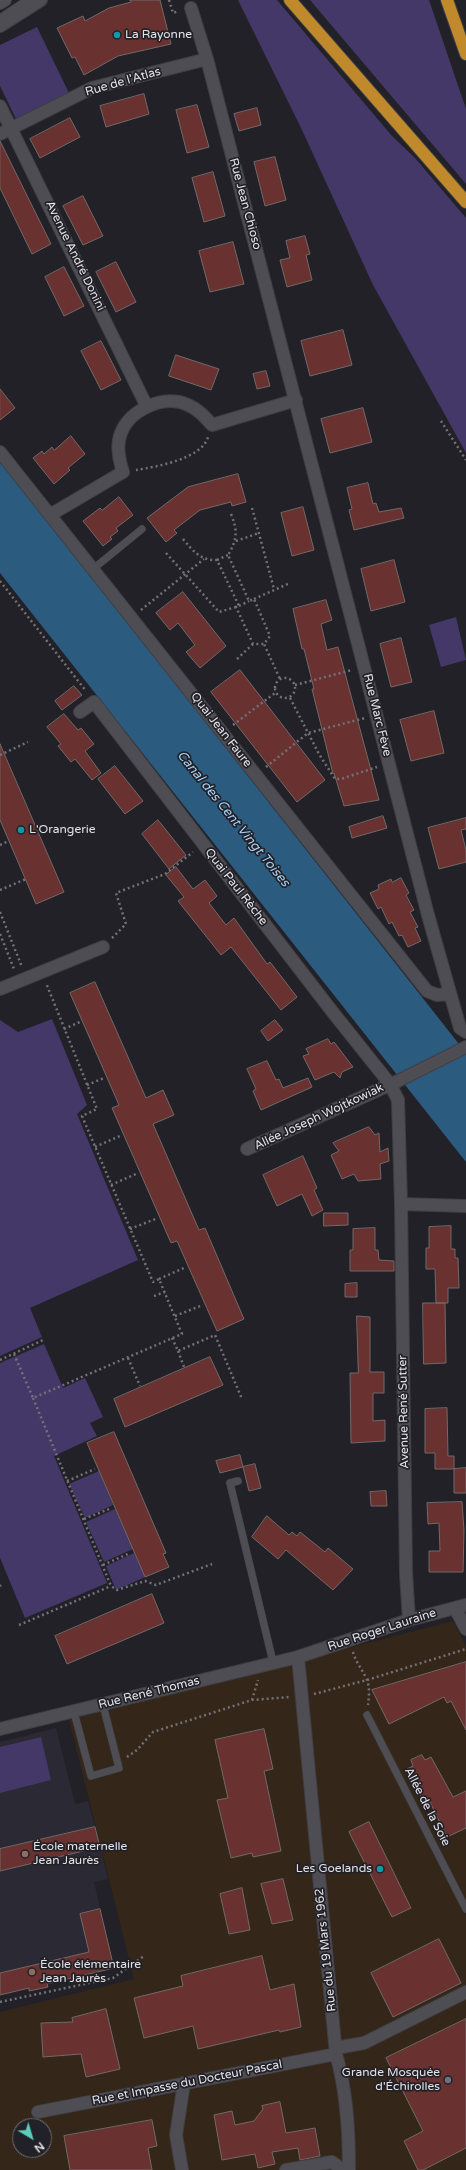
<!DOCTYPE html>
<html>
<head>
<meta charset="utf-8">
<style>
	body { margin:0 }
	#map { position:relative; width:466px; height:2170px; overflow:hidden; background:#222127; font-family:"Varela Round",sans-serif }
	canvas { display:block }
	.north { position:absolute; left:12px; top:2118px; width:40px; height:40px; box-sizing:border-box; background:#222127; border:1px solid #6f6e73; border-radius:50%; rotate:142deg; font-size:11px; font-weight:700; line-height:16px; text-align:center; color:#e3e2e6 }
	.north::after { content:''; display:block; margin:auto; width:14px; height:18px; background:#5bcebc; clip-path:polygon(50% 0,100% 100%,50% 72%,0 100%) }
</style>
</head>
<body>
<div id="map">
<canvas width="466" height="2170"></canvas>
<div class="north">N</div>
</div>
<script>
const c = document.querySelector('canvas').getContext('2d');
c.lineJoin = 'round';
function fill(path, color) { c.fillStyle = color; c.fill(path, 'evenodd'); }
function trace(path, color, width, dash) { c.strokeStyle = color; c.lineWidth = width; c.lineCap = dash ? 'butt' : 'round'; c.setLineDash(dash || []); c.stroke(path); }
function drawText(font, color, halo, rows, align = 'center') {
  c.font = font + ' "Varela Round",sans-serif'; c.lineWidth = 3.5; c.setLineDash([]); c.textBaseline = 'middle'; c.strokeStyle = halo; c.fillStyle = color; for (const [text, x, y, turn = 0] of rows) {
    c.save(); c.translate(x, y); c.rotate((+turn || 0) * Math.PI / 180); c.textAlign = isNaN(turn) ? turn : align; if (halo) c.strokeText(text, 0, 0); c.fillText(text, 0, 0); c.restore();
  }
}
fill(new Path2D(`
	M453,1621L466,1646V2170H0V2012L134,1979L69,1720ZM20,2126H44V2150H20Z`), '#342619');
fill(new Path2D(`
	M56,1728L75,1804L88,1801L95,1827L108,1879L94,1882L114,1968L0,1995V1742Z`), '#2b2934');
fill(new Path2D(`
	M238,0H277L392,136L415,158L466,218V453L373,285L302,130Z
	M310,0H429L466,109V184Z
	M37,27L69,93L16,119L0,86V45Z
	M456,617L466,660L441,667L429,625Z
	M52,1019L87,1105L77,1114L138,1260L30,1308L42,1337L0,1356V1020L18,1032Z
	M44,1344L63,1388L85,1378L103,1417L90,1423L97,1436L54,1456L107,1583L25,1618L0,1558V1363Z
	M99,1471L113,1505L85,1518L69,1484Z
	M115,1509L133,1549L104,1562L86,1522Z
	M134,1553L145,1577L116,1590L106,1566Z
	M41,1737L51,1780L0,1793V1747Z`), '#433867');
fill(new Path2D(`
	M0,461L466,1053V1162L0,573Z`), '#2c5b80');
const building = new Path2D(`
	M130,0H160L171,44L118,56L84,75L75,57L72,58L57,28L83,16L85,21L109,8L131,2Z
	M144,94L149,114L106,127L100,106Z
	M197,105L209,147L187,153L176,110Z
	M257,108L261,125L239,131L234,114Z
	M70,118L80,137L40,158L30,139Z
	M0,141L51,244L32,254L0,188Z
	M275,157L286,200L265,206L254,162Z
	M213,172L225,216L204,222L192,178Z
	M83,196L103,236L83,245L63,206Z
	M305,236L310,254L306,255L312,280L287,287L280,260L290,258L286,241Z
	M233,242L244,284L210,292L199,251Z
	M116,262L136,302L116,312L96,272Z
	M64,267L84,306L64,316L45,277Z
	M343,330L352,365L310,376L301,341Z
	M101,341L121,380L101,390L81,351Z
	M176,355L219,369L211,390L169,376Z
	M266,371L270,386L257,389L253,374Z
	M0,389L15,408L0,420Z
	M363,408L372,442L330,453L321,419Z
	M71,436L85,454L68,468L70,470L54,484L33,458L42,451L44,454L52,447L54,450Z
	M238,474L246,502L232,506L231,502L200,510L174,530L177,533L166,542L147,518L188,487Z
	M368,483L373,504L376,503L379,512L401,508L404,518L354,530L349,510L352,509L347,488Z
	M119,497L133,515L116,528L118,531L110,537L112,539L103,546L83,521L100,508L102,510Z
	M303,507L314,550L292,556L281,513Z
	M394,560L405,602L371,611L361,569Z
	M183,592L226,646L200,668L186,652L195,645L178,623L170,630L156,613Z
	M326,600L332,620L321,624L327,650L338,647L379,800L344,806L334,773L333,774L312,689H314L304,649H302L293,609Z
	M401,638L412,682L391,687L380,644Z
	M240,670L325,780L297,802L211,692Z
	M74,686L82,695L62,710L55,701Z
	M434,711L444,753L411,761L400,720Z
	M64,714L78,730L81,728L94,744L85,751L101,773L92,780L75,759L71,762L58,746L61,744L47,727Z
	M0,744L64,892L36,904L0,820Z
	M115,766L143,801L125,814L98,779Z
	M383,816L387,828L352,838L349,827Z
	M466,818V829L461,830L466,850V862L439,869L428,828Z
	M158,820L186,855L169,869L142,834Z
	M176,867L193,889L205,880L217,896L209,903L226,925L234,918L267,964L270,962L297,997L281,1010L231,947L221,955L178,901L184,897L166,875Z
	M401,878L409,893L406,895L414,910L410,912L418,927L415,928L421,941L408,947L402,935L399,936L392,922L389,924L381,907L378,909L370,893L379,889L378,885L391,879L392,882Z
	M95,982L146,1098L163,1090L174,1115L153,1124L199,1230L205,1228L244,1319L217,1331L177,1241L171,1243L112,1108L119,1105L70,993Z
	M275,1020L283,1030L268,1041L261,1031Z
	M328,1039L331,1044L334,1042L353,1067L342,1072L340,1078L334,1072L315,1080L303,1056L309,1054L306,1049Z
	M267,1061L276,1080L279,1079L283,1088L308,1078L312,1087L261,1110L253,1091L256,1089L247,1069Z
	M369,1127L375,1135L379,1133L380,1152L388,1148L389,1161L380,1164L381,1179L358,1181L354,1174L342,1179L331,1155L339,1151L333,1143Z
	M303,1156L317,1188L314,1190L323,1210L312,1216L302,1194L277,1206L263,1175Z
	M324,1213H348V1225L324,1226Z
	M451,1226V1249H455V1258H458L459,1288H448V1303H436L435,1269H426V1248H429V1227Z
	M375,1228V1250H378L379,1260L394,1261V1271H350V1250H353V1229Z
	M357,1283V1297H345V1284Z
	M423,1303H445L446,1363L424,1364Z
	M357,1316L370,1317V1372H384V1393H373V1421L385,1420V1441L351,1443L350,1373H358Z
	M210,1357L223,1385L125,1427L114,1399Z
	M447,1408L448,1456H454V1469H435V1453H425V1409Z
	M114,1432L166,1553L163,1554L169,1567L145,1577L87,1443Z
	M240,1455L243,1467L220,1473L216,1461Z
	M255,1464L261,1488L249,1491L243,1467Z
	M466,1468V1493H454V1469Z
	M386,1491L387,1506H371L370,1492Z
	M462,1502L464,1530L463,1572H429V1551H440L439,1523L428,1524L427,1503Z
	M267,1516L289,1535L292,1532L297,1536L300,1532L325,1552L328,1548L353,1569L333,1590L286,1550L278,1559L252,1537Z
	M152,1594L164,1623L67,1664L55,1636Z
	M466,1662V1730L451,1701L447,1703L444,1697L389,1724L372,1690Z
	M264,1729L273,1769L264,1771L281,1851L253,1857L252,1853L231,1858L217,1800L228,1798L215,1740Z
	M422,1755L425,1760L431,1757L453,1797L466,1791V1828L447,1837L430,1802L425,1805L407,1769L413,1766L411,1760Z
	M369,1822L411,1908L392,1917L349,1832Z
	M95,1827L100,1847L0,1871V1849Z
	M283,1879L293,1920L272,1924L261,1884Z
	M242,1888L250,1930L229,1934L220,1894Z
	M100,1909L114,1968L47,1984L48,1987L29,1991V1988L0,1995V1973L89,1952L80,1914Z
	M439,1939L461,1983L393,2017L371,1973Z
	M262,1956L270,1990L294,1984L301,2027L280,2032L279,2030L198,2049L193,2026L144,2038L134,1998L183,1986L181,1976Z
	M106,2009L120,2069L86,2077L81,2054L43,2057L41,2023L73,2022L72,2018Z
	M466,2019V2148L423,2170H418L404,2141L423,2131L386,2058Z
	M280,2102L286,2133L315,2128L320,2156L300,2160L298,2148L272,2152L275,2164L258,2168L255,2154L222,2160L214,2115L232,2111L235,2125L254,2121L263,2109L262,2106Z
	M152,2120L157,2146L148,2148L152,2170H70L64,2136Z`);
fill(building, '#693230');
trace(building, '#716968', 1);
const service = new Path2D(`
	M0,18L27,0
	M93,569L142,529
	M238,1481L230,1483L273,1662
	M74,1712L91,1776L119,1768L103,1705
	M367,1715L466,1909`);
const minor = new Path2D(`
	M191,8L207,59L428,915L460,1028L466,1032
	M0,106L147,407
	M0,134L92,88L207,59
	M0,452L427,991L437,995L449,994
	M50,515L123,472C119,460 116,445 121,433C130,409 165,394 188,405C198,409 205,417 212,425L296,400
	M80,712L94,702L331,1010L390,1084L398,1100L401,1204L406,1573L409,1620
	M0,989L103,947
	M247,1149L398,1081L466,1047
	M401,1204L466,1206
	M455,1608L466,1629
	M298,1657L336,2054C347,2092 349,2131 349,2170
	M0,1729L298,1657L409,1620L466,1605
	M336,2048L364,2043L466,1992
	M38,2112L336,2054
	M182,2170L176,2135L184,2083
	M286,2170L332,2162L343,2170`);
const tertiary = new Path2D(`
	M0,3L5,0
	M0,26L41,0`);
const motorway = new Path2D(`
	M290,0L466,202
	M447,0L466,54`);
trace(service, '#3f3f43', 8);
trace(minor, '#3f3f43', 14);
trace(tertiary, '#3f3f43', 14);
trace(motorway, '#3f3f43', 14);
trace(new Path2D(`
	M169,0L173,13L179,11
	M441,421L466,460
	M136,470C155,467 202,459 208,437
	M252,508L274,589
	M231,514C238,531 237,540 228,555L249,601L254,599L270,636L264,644L280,679
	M183,539C193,551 201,561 217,560L239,606L236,607L253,644H264
	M236,541L259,533
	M166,553L219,612L236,607
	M217,560L228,555
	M0,581L86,691
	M254,599L290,583
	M239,606L249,601
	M141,610L204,559
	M237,659L253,644
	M275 688a10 10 0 1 1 20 0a10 10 0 1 1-20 0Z
	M295,685L352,670
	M290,698L319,754L335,779H341L377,767
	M233,725L275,693
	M0,755L28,742
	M266,767L308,733L365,718
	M0,845L9,841
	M0,890L26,879
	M0,912L22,967
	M0,934L14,969
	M112,938L126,924L116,893L165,874L193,852
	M64,1029L80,1022
	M87,1085L104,1078
	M95,1147L122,1135
	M111,1185L138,1173
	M130,1229L158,1218
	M159,1279L186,1267
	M154,1296L165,1292
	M175,1316L203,1305
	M172,1338L178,1351L215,1335L242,1399
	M178,1351L184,1367
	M14,1354L33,1398L182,1334L159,1279L153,1282L82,1116L97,1109L46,983
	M128,1358L140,1386
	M0,1360L43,1340
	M33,1398L111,1586L117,1590L145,1581L156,1585L212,1564
	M67,1481L95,1469
	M84,1519L112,1508
	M103,1565L130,1553
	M0,1586L1,1585
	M19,1625L111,1586
	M353,1652C356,1663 363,1670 367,1680C370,1688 369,1697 368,1705
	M314,1694L367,1680L466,1649
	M252,1700L258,1680
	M127,1757L137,1750L153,1732L252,1700L290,1697
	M0,2002L113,1978L144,1956`), '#727177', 2.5, [2, 3]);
trace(service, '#4e4d53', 7);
trace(minor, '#4e4d53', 12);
trace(tertiary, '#4e4d53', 12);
trace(motorway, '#c0892b', 12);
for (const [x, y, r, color] of [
	[117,35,4,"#0f9aa8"],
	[21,830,4,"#0f9aa8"],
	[25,1854,4,"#8d6e63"],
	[380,1869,4,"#0f9aa8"],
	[32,1972,4,"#8d6e63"],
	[448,2080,4,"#6b7280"]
]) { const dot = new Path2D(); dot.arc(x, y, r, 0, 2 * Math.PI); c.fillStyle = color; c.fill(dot); trace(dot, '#222127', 1.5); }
drawText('12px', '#e3e2e6', '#222127', [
	["La Rayonne",125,35],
	["L'Orangerie",29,830],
	["École maternelle",33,1847],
	["Jean Jaurès",33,1861],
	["Les Goelands",372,1869,"right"],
	["École élémentaire",40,1965],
	["Jean Jaurès",40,1979],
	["Grande Mosquée",440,2073,"right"],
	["d'Échirolles",440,2087,"right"]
], 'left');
drawText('12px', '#e3e2e6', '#222127', [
	["Rue de l'Atlas",123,82,-16],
	["Rue Jean Chioso",245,204,75],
	["Avenue André Donini",75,256,64],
	["Rue Marc Fève",377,715,76],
	["Quai Jean Faure",221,730,52],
	["Quai Paul Rèche",236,887,52],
	["Allée Joseph Wojtkowiak",319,1117,-25],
	["Avenue René Sutter",404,1412,-91],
	["Rue Roger Lauraine",382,1630,-18],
	["Rue René Thomas",149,1693,-14],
	["Allée de la Soie",427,1807,63],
	["Rue du 19 Mars 1962",326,1950,-96],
	["Rue et Impasse du Docteur Pascal",187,2083,-11]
]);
drawText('italic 13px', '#a9d1f5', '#222127', [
	["Canal des Cent Vingt Toises",233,819,51]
]);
</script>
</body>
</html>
